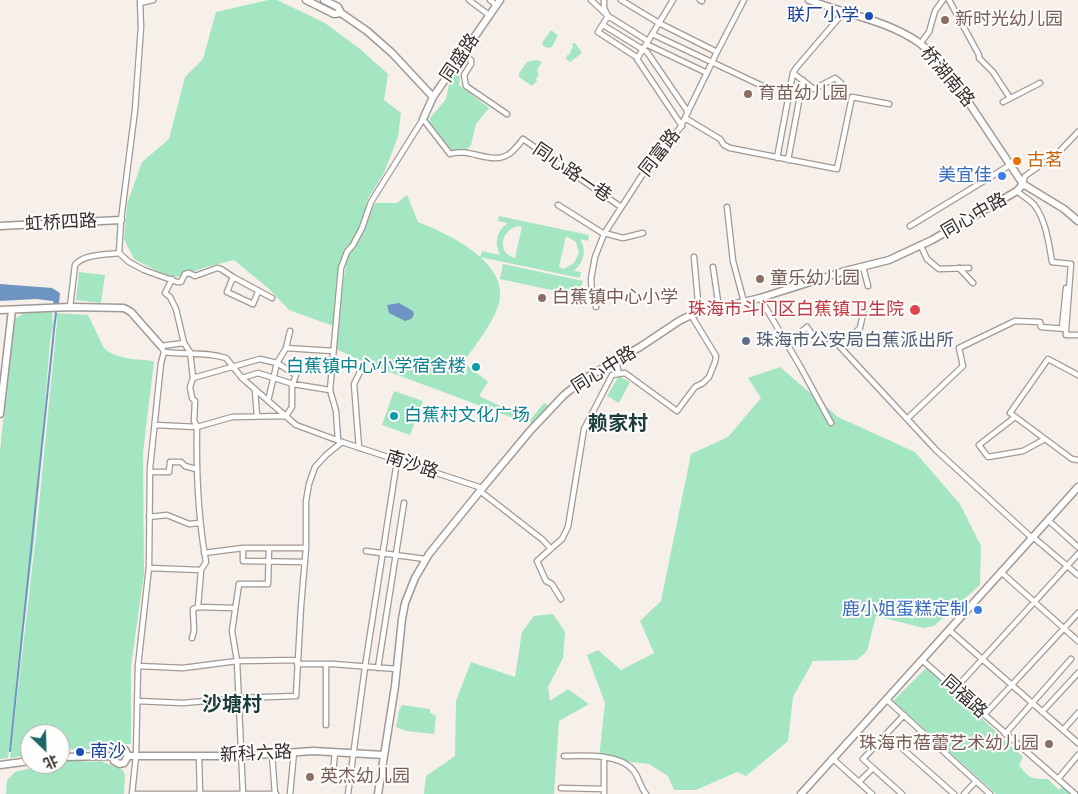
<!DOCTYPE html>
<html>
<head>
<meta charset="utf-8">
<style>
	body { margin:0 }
	#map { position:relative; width:1078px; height:794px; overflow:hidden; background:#f7efe9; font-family:Lora,"Noto Sans SC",serif }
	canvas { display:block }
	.north { position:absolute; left:20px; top:724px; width:50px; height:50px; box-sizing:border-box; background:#fffdfc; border:1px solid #adaba9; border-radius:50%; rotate:156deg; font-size:14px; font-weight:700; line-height:20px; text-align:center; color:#322f2d }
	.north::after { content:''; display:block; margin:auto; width:18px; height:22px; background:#196766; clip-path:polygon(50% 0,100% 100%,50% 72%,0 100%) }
</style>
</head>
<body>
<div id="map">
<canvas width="1078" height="794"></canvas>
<div class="north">北</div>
</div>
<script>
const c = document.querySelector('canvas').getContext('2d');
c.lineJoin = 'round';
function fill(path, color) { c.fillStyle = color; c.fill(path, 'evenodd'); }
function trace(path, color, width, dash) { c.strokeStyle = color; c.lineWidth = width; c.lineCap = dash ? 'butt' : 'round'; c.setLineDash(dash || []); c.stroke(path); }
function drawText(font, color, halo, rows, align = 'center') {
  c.font = font + ' Lora,"Noto Sans SC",serif'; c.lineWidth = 4; c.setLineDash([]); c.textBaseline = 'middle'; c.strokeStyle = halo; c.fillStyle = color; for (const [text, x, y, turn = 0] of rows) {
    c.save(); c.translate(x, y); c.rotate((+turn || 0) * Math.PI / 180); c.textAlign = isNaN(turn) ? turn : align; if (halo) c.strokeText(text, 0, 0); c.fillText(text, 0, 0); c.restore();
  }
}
fill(new Path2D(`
	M268,0H277L325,23L360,49L388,74L384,100L401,113L398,137L384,173L367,200L363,222L354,242L347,248L337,278L333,326L289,310L269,289L234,260L206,267L179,277L163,274L134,259L124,239L127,204L142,162L169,139L185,77L203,59L216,12Z
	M551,30L558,35L552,47L548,48L543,46L542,43Z
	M575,43L582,53L570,62L566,59L567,55H569L573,46L572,44Z
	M536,60L542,62L537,70L539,74L536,79L537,81L532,86L519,77V73L527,62Z
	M455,73L460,77L459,85L489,108L476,124L471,145L466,150L454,151L449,149L430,124V118L446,99L449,84Z
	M407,195L418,222C446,233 505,260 500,298C497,319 475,346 463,362L488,382L479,396L515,413L513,418L368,364L336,349L340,300L348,254L362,234L375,203H397Z
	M499,216L589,235L588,241L580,239C587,251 584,261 574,271L581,272L580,278L480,257L482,251L500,255C494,243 496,231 508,223L498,221ZM518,226L522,227L515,258C496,253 501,230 518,226ZM566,236L576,242L579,253L574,263L564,269L559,267Z
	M503,264L583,281L579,296L500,279Z
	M79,272L105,275L101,303L76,300Z
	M52,310L53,326L50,342L34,541L8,758L0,759V452L13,320L28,311Z
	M55,313L88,315L104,348C117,360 137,359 154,361L143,453L144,574L131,666V744H119L109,750L60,749V734H30V755L10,758L36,535L57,322Z
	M780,367L838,417L915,452L960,504L981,546L980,585L934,626L924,628L876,616L867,651L857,660L813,661L793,697L788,741L746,776L737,772L696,790H674L668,776L649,764L599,758L605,703L587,655L598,650L621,670L654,653L640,621L661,601L691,454L728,437L761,398L748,378Z
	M619,376L630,382L619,403L607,396Z
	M394,391L423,401L410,435L382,425Z
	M544,403L550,407L532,424H531L530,420Z
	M553,614L565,632L563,658L548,687L550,701L568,689L589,704L559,721L554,794H424L426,776L455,756L456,701L471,662L515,677L522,632L534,616Z
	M927,667L1023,757L1019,765C1029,779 1032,779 1048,779L1059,790L1064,786L1072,794H996L893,701Z
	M402,705L430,709V713L436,716L434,734L406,731L396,727L399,710Z
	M72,760L91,762L101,761L123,770L125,775L124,794H6L7,780L15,772L49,764H60L61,761Z`), '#a5e6c2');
fill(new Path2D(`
	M0,284L52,288L60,293L59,303L54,305L53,301L36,299L0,301Z
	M399,303L413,311L414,315L411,319L405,321L389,313L387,305Z`), '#6e94c4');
trace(new Path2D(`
	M10,751L56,311`), '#6e94c4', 2);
const street = new Path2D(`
	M469,0L489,15
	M490,0L496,5
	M591,0L608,16L648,41
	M604,0V8L608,16L598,32L638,58
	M621,0L659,23L717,52
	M673,0L637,59L682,126
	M700,0L702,1
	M949,0L979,55V58L993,72L1010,98
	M140,3L153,0
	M603,25L647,52L688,112
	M652,34L769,89
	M646,44L707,73
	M920,44L929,32L935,11L943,0
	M463,54L471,60V64L464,75L466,86L507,114
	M793,73L814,89L835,78L841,83
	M1003,102L1040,83
	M685,118L720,139L724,145L730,148L837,169L852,97L889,104
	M777,158L793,73L796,68L844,12
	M788,160L803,80
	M1023,183L1025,176L1058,153L1078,132
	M1017,191C1022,196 1031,200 1035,206C1046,221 1049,244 1052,262L1071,264L1066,329V335H1078
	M558,205L604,234
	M727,207L733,261L744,302
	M910,226L1010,165
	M604,233L623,238L643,233
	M921,246L927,259L939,269L969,268
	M119,253L121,220L135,110L141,27L140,0
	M119,253L129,262L144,270L177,282H181L185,274L189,273L195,276L217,268L221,269L233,277L272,298
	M694,257L699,313
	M713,267L719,308
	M863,267L868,286
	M959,268L973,283
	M233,277L227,292L253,304L258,292
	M172,279L165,293L170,297L176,309L184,343L190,352L193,378L190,387L192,398L195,401L194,421L197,426C196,472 198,517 206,562L201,570L198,607L193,609L194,631L192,638
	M760,298L800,366L831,423
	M70,307L75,265C83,254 106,255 119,253
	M596,307L592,294L591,279L595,257L604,234L650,163L680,128L717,52L744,0
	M1062,328L1066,288
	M785,340L794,338L807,327L819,344L830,336L936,450L1032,538
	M840,347L860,328L864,309
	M286,348L333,351
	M164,352C185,355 205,351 226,358L242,378L296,425L342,442L482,488
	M616,361L619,374
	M1078,375L1048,359L1010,413L1072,459L1078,460
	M242,378L258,373L293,384L330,390
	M255,390L257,416
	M268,401L277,363L286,348L290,331
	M1015,417L979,445L988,457L1023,451L1045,439
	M908,418L963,366L959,348L1015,321L1040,322L1041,327L1066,329
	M155,425L197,427L232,417L286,416L292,407V386L296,375L277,363L260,359L193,378
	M338,440L336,411L330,390L341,268L347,252L353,245L362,228L371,202L423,119L450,154C469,147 492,166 509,154C515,150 519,144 523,139L621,207
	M359,448L354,384L363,366
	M150,472H169L170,462H181L185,466L196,469
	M480,491L543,540L551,549
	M149,517L167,515L189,524L199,523
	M1048,520L1078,547
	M1033,537L1078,575
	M243,548V561L305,562
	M366,551L425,559
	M204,553L243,548H306
	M149,568L201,570
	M1001,572L1078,641
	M561,599L552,584L546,581L537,561L562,539L568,527L584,429L612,375L625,373L677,411L695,387L703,383L709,377L715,362L716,356L691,315
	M198,607L234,608
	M949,630L1078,743
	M922,660L1075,794
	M297,664H333L397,669
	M326,664V725
	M138,666L183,668L237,661L298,660
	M378,668L404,503
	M955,689L1078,554
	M886,699L990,794
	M137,701L183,703L239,698L296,696L301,606L306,548V501L309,484L315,467L326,455L342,442
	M1042,712L1078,673
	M984,715L1078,613
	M1063,730L1078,713
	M886,734L954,794
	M1005,734L1071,659
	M335,752L333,773H351
	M272,754L275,794
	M564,756C583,756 619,753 633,770C639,777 640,787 646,794
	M199,757L200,794
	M832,758L872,794
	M1058,779L1078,755
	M859,782L873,768
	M561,788L604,789
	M132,794L136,756L138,666L149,567L150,468L161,363L164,352L161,346L184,343
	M132,794H276
	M243,794L237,661L232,631L239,584H268L269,548
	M290,794L294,752
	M348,794L365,667L397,461
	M604,794V757
	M902,794L863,759L904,715
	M964,794L976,781`);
const secondary = new Path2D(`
	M306,0L334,14L341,13
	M324,0L338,7L341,13L367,31L392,53L433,97
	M809,0C845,14 886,20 918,42C932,52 943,66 953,79L1023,184L1064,209L1078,221
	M423,119L433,97L500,0
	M0,226L121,220
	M0,310L70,307L124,308L131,312L161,346
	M0,414L12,310
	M113,756L116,750L121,748L125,750L128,756
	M113,756L114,761L119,764L124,763L128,756
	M128,756H242L313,751L384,755
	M60,757L113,756
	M0,765L30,761
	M378,794L395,686L402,619L405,603L415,578L429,554L480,491L530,431L564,395L584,379L640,347L679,321L691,315L760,298L845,271L889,260L932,240L1017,191L1023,184
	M801,794L1078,487`);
trace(street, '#a09994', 7);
trace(secondary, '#a09994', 9);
trace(street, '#fff', 4.5);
trace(secondary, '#fff', 6);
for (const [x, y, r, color] of [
	[869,16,5,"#1a4fb4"],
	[945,20,5,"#8d6e63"],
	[748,94,5,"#8d6e63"],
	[1017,161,5,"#e8710a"],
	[1002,176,5,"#3f7fe0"],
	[760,279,5,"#8d6e63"],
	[542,298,5,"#8d6e63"],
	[915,310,6,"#e0444e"],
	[746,341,5,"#5c6f8a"],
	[476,367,5,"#0f9aa8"],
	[394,416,5,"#0f9aa8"],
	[978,610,5,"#3f7fe0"],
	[1049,744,5,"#8d6e63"],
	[80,752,5,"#1a4fb4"],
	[310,777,5,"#8d6e63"]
]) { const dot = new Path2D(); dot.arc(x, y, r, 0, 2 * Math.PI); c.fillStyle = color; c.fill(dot); trace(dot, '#fffdfc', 2); }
drawText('18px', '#164399', '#fffdfc', [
	["联厂小学",859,16],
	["南沙",90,752,"left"]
], 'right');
drawText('18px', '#785e54', '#fffdfc', [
	["新时光幼儿园",955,20],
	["育苗幼儿园",758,94],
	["童乐幼儿园",770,279],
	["白蕉镇中心小学",552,298],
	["珠海市蓓蕾艺术幼儿园",1039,744,"right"],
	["英杰幼儿园",320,777]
], 'left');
drawText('18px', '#322f2d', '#fffdfc', [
	["同盛路",460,58,-56],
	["桥湖南路",947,77,50],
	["同富路",660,153,-52],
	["同心路一巷",572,173,34],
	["同心中路",974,216,-30],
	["虹桥四路",61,223,-3],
	["同心中路",604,370,-32],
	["南沙路",412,465,18],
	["同福路",964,697,42],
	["新科六路",256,754,-3]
]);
drawText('18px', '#c56008', '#fffdfc', [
	["古茗",1027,161]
], 'left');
drawText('18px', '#366cbe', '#fffdfc', [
	["美宜佳",992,176],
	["鹿小姐蛋糕定制",968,610]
], 'right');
drawText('18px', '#be3a42', '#fffdfc', [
	["珠海市斗门区白蕉镇卫生院",904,310]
], 'right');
drawText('18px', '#4e5e75', '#fffdfc', [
	["珠海市公安局白蕉派出所",756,341]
], 'left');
drawText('18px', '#0d838f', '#fffdfc', [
	["白蕉镇中心小学宿舍楼",466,367],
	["白蕉村文化广场",404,416,"left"]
], 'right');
drawText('bold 20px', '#1b3e3d', '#fffdfc', [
	["赖家村",618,424],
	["沙塘村",232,705]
]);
</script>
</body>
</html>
